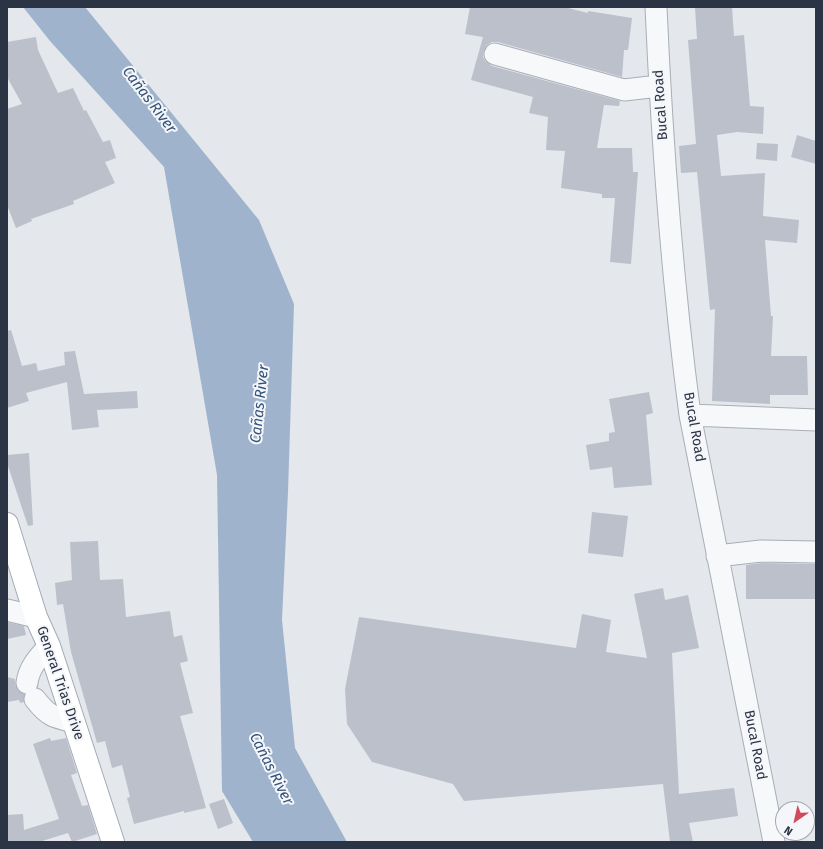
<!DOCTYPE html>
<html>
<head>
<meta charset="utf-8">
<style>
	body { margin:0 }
	#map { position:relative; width:823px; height:849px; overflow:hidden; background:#e4e7ec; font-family:"Fira Sans",sans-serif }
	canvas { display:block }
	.frame { position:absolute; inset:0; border:8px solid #2b3445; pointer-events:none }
	.north { position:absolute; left:775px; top:801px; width:40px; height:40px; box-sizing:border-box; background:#f4f6f9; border:1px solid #a4a8b1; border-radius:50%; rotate:214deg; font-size:11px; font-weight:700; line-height:16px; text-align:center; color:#2b3445 }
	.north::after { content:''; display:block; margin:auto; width:14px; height:18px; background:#d1495b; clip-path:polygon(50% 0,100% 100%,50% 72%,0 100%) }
</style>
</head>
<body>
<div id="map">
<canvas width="823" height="849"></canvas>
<div class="frame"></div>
<div class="north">N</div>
</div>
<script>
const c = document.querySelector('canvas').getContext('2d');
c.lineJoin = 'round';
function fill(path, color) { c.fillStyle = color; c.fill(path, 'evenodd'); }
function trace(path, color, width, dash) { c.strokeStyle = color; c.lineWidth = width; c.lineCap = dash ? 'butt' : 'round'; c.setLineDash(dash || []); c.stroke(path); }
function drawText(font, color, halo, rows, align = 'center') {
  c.font = font + ' "Fira Sans",sans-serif'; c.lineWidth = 4; c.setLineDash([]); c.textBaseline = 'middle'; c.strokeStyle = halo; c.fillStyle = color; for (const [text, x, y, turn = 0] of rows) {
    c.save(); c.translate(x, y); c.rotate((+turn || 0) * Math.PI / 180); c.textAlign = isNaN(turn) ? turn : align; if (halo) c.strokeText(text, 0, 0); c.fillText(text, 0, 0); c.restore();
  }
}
fill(new Path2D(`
	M23,7H85L259,220L294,304L288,492L282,620L295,748L347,842H253L222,791L217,475L164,167L50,41Z`), '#9fb4cc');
fill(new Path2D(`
	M470,7H564L588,13V11L632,18L628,50H624L622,77L498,42H492L487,45L484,50L483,57L486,62L492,66L620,101L619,106L604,105L597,148H632L633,172H638L631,264L610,262L615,198H602V194L561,188L565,151L546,150L548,117L529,113L533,97L471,80L483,37L465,34Z
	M695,7H732L734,36L744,35L750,106L764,107L763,134L737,132L717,135L721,176L765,173L763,216L799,220L797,243L765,240L771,316H773L771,356H807L808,395H770V404L712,401L715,309L710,310L697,172L681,173L679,146L696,144L688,40L697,39Z
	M36,37L38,50L58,93L73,88L84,111L86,110L103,142L110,140L116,158L105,162L115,183L73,201L74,204L31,219L32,221L16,228L7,205V109L22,104L7,77V42Z
	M797,135L816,141V164L791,157Z
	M757,143L778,144L777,161L756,159Z
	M11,330L22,366L36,363L38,371L65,365L64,352L75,351L84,394L137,391L138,408L97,410L99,427L72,430L67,382L26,393L29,401L7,408V331Z
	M649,392L653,413L646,415L652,485L614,488L612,467L590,470L586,445L609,441V433L615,432L609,399Z
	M29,453L33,525L28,526L7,463V455Z
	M592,512L628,516L623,557L588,553Z
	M98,541L100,580L123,579L126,617L170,611L174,637L182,635L188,661L180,663L193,713L180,716L206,808L184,813V811L134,824L127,798L130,797L122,765L112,768L105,741L97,743L71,652L63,604L57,605L55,583L72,580L70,542Z
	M762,563L816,564V599H746V565Z
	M663,588L665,600L688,595L699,648L672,653L679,794L734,788L738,816L689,823L693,842H670L663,784L464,801L453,784L372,762L347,724L345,689L359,617L576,648L582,614L611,620L606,652L647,658L634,594Z
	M7,622L24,626L26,635L7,639Z
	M7,677L15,679L16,687L24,694V702L20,703L19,700L7,702Z
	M50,738L51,741L66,738L77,773L71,775L82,806L88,805L97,834L72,842L68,833L39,842H7V815L23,814L24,830L59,819L33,744Z
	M224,799L233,823L218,829L209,804Z`), '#bbc0ca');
const minor = new Path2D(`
	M656,7C662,143 672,280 690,415L774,842
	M495,54L624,90L659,86
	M690,415L816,420
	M717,556L761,551L816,552
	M7,610L36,617
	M27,683C29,667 39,657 49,646
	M35,699C48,716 53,717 74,722`);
const major = new Path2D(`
	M7,524L36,617L49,646L113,842`);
trace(minor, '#a9aeb7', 23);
trace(major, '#a3abb8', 24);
trace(minor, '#f7f8fa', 21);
trace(major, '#fff', 22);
drawText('14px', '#2b3445', '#f4f6f9', [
	["Bucal Road",661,105,-94],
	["Bucal Road",694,427,80],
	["General Trias Drive",60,683,71],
	["Bucal Road",755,745,79]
]);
drawText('italic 15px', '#34527a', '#f4f6f9', [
	["Cañas River",149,100,53],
	["Cañas River",260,404,-84],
	["Cañas River",271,769,63]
]);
</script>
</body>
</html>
